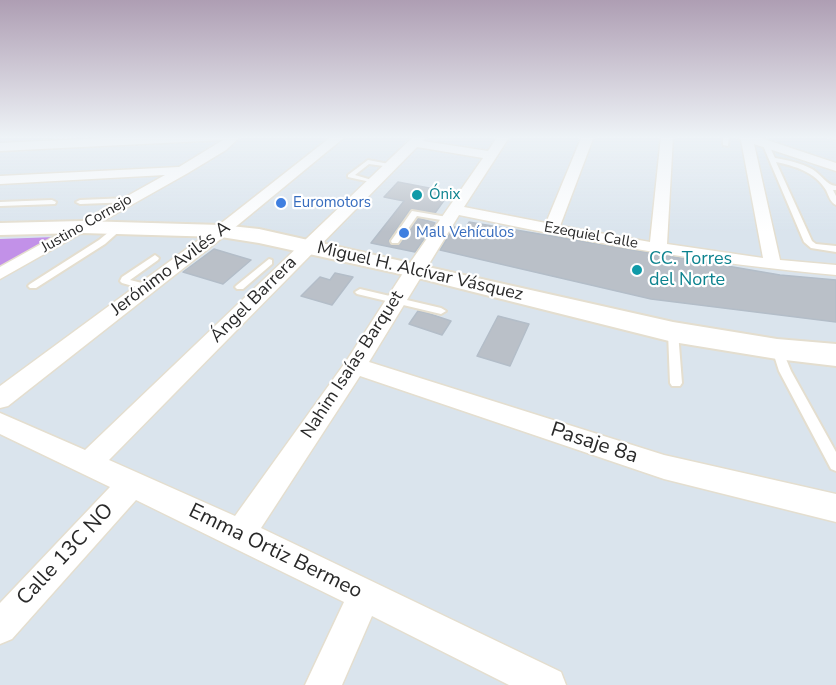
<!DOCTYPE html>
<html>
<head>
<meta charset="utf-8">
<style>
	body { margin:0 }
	canvas { display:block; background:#dae4ed }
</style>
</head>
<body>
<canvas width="836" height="685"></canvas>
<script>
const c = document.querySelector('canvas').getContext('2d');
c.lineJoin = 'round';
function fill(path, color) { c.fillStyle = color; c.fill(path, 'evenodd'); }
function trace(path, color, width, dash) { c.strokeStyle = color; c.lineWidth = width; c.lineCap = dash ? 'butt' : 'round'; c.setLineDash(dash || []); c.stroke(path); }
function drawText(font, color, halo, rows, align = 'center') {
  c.font = font + ' "Nunito Sans",sans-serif'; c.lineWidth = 4.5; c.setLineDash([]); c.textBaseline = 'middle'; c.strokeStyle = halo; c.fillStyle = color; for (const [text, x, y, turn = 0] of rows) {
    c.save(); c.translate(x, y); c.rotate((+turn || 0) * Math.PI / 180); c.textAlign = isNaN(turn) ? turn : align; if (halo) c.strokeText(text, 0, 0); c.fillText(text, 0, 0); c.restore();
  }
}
fill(new Path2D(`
	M55,237L0,267V239Z`), '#c291e8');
const building = new Path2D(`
	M398,182L450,192L435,213L410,210L389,240L392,245L400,244L418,218L435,223L415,252L371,243L404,201L384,197Z
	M469,222L780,275L836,280V322L651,299L440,250L454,227L465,229Z
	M214,249L234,255L251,260L223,284L183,272Z
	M335,273L353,277L332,305L301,296L320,277L330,280Z
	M418,311L427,313L451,321L442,335L409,324Z
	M498,316L529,324L510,366L477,356Z`);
fill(building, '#bac0c8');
trace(building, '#b3bdc8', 1.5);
const lane = new Path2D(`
	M723,136H729L728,146L723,145Z
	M828,136H836V140L829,137Z
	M765,141L768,143L775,158C787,160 801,163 812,169C821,174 826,185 836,186V190H833L836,196V205C830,202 829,196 826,190C815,172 795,166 776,162L812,241L816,244L836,246V252L811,248L804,242L762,143Z
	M368,160L394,165L391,167L369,164L355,175L375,181V183L348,177V175Z
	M129,198H132V202L80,204L76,202L80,200Z
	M52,200L56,202L55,204L0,206V202Z
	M412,211L447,217L451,219L447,221L417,216L398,243H392L391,241Z
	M116,226H122L123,228L105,244L36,288H30L28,286L30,284L99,240Z
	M155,255L159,258L158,260L130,280L150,285L152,287L150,289L147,290L122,283L120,281L122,277Z
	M269,259L272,260V264L243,289H237L235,287L237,285Z
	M360,289L441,308L446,311L441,314L357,294L355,292Z
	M673,328L678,332L682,383L680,386H672L670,383L668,332Z
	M777,345L782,349L791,371L836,452V471L831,469L779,371L772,349Z`);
const street = new Path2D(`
	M148,136H241L226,150L188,173L0,279V267L165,175L0,184V176L179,167L223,140L0,151V143Z
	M332,136H346L227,234L8,406L0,408V386L215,228Z
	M414,136H427L423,141L488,151L498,136H510L464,207L546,223L582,136H594L560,226L650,242L661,136H673L667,244L763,258L741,140L736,136H755L836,163V171L754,144L780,260L836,265V275C709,264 584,241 459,215L369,362L664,455L836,494V522L664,479L360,376L261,528L561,672L566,685H509L372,616L342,685H305L344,602L136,500L12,639L0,644V603L110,487L0,434V413L85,450ZM417,147L483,158L405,270L347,360L235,516L109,460Z`);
const secondary = new Path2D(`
	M82,221L221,225L259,229L673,322L777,339L836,344V366L777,359L673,342L414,277L259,243L221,237L82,233L0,235V223Z`);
trace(lane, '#e4decf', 4);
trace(street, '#e4decf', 3);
trace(secondary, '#e4decf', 4);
fill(lane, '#fff');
fill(street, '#fff');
fill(secondary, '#fff');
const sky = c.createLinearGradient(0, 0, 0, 232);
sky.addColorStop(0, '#ae9eb3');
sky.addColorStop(0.59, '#eef3f7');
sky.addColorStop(1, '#eef3f700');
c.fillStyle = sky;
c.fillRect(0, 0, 836, 232);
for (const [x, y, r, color] of [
	[417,195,6,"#0f9aa8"],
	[281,203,6,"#3f7fe0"],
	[404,233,6,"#3f7fe0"],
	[637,270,6,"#0f9aa8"]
]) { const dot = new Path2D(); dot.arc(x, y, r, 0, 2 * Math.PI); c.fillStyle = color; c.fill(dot); trace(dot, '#fff', 2); }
drawText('15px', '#0d838f', '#fff', [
	["Ónix",429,195]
], 'left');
drawText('15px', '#366cbe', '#fff', [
	["Euromotors",293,203],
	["Mall Vehículos",416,233]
], 'left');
drawText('15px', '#292929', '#fff', [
	["Justino Cornejo",87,224,-30],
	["Ezequiel Calle",591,236,10]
]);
drawText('18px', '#0d838f', '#fff', [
	["CC. Torres",649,260],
	["del Norte",649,281]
], 'left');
drawText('18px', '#292929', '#fff', [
	["Jerónimo Avilés A",171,269,-37],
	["Miguel H. Alcívar Vásquez",420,272,13],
	["Ángel Barrera",254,300,-45],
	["Nahim Isaías Barquet",353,365,-57]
]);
drawText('21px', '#292929', '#fff', [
	["Pasaje 8a",594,444,18],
	["Emma Ortiz Bermeo",275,552,26],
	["Calle 13C NO",66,555,-47]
]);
</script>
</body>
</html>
